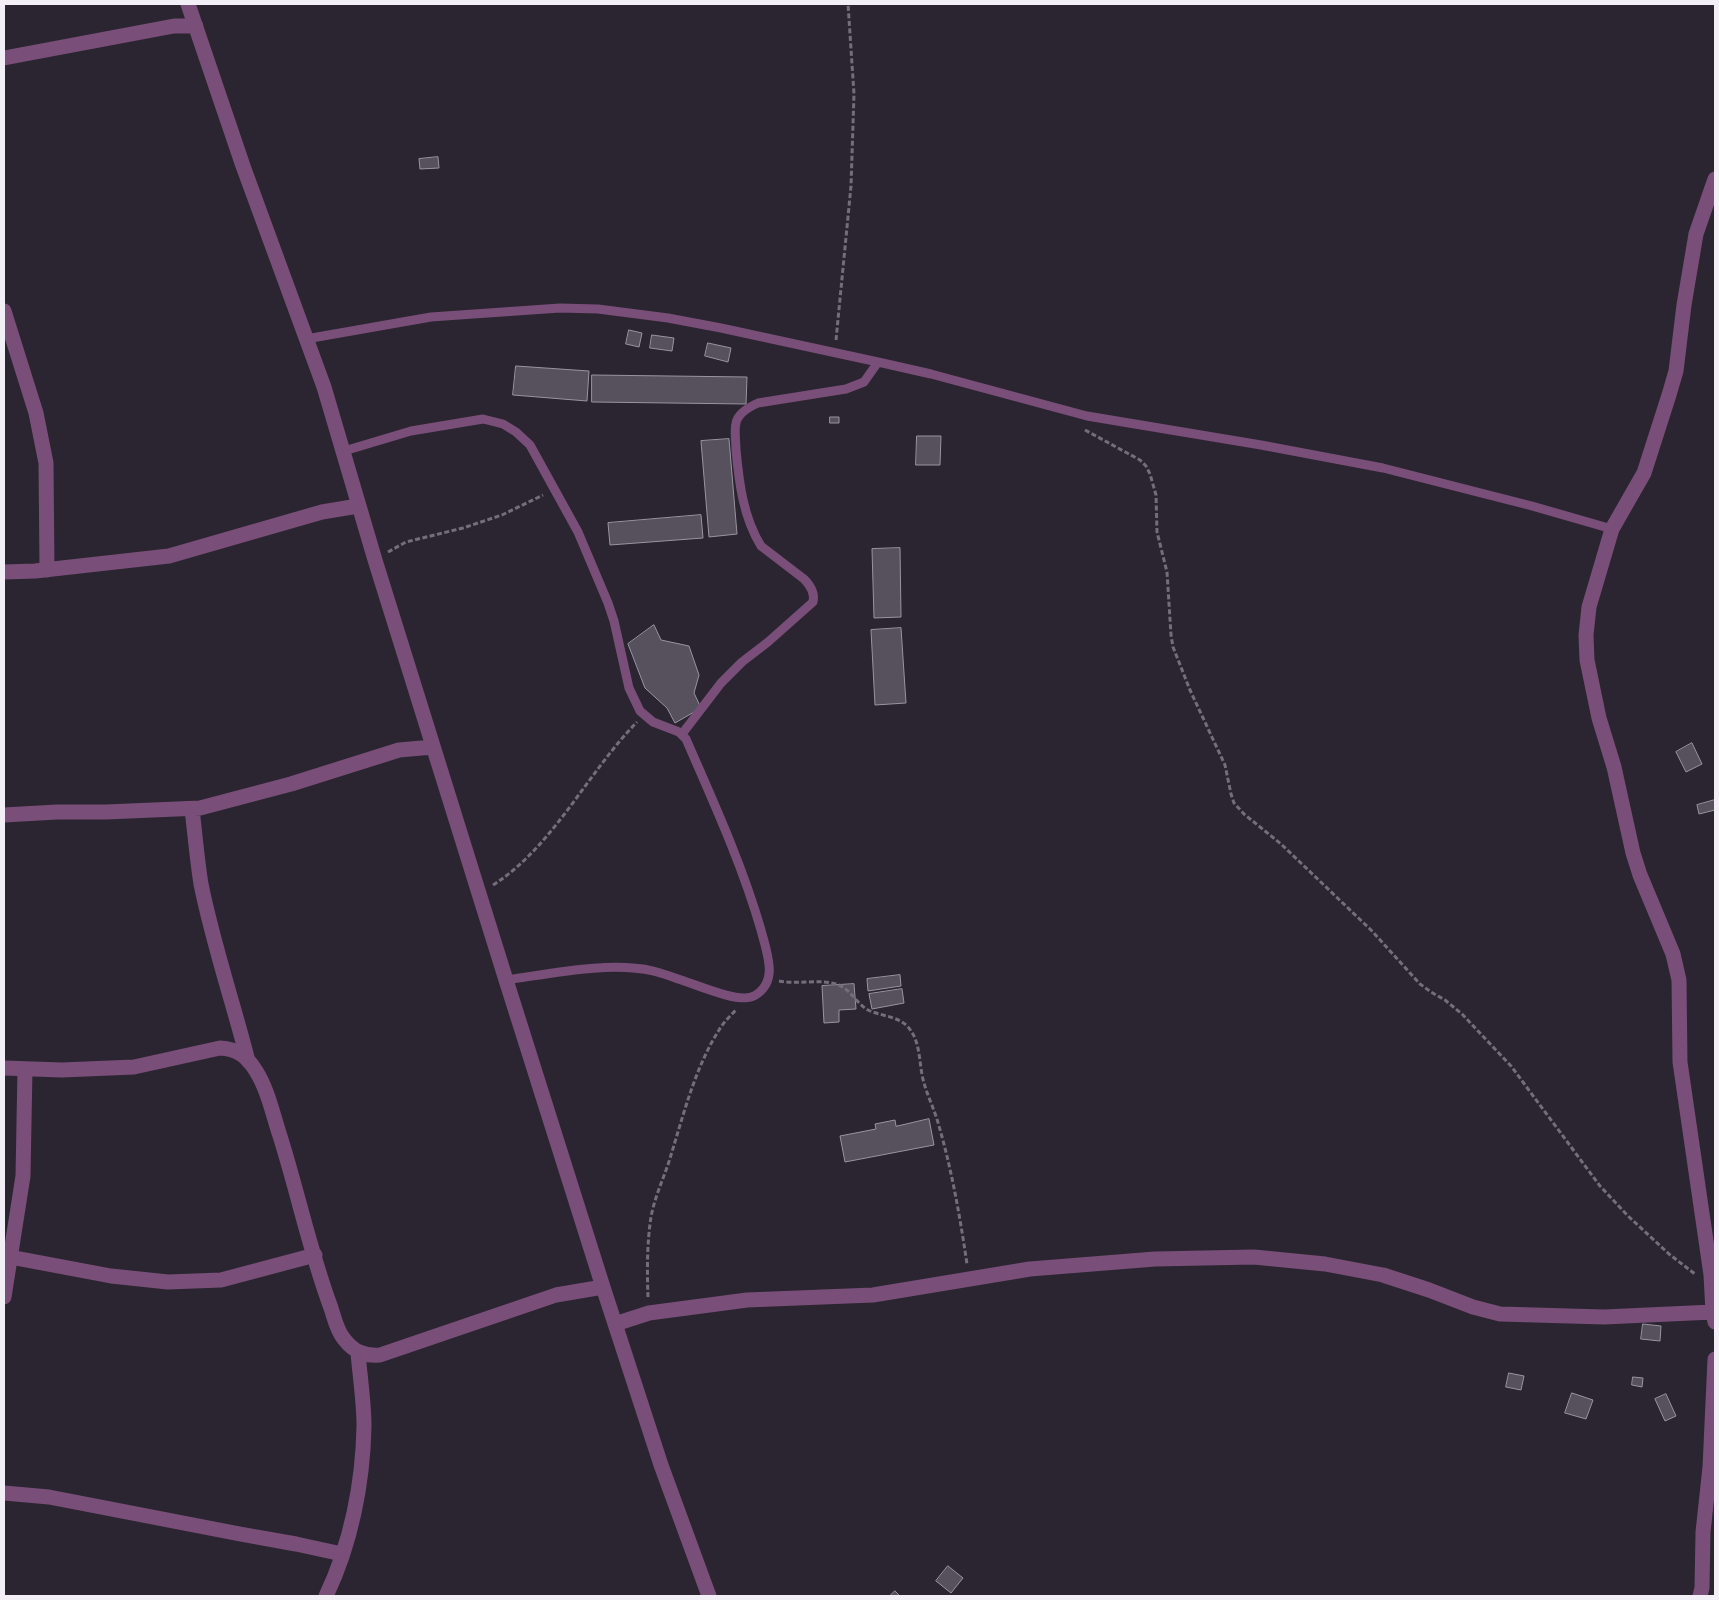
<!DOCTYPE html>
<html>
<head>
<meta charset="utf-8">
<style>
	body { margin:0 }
	#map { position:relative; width:1719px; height:1600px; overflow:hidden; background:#2a2531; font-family:"DejaVu Sans",sans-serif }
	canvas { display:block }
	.frame { position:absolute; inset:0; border:5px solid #f3eff7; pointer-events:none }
</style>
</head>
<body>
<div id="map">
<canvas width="1719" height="1600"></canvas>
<div class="frame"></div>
</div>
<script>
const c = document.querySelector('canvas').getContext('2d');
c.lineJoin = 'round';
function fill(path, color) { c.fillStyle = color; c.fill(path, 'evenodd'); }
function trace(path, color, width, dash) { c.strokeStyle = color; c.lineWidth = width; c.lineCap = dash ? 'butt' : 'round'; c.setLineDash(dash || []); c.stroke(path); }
const building = new Path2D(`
	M438,157L439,168L420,169L419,159Z
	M629,330L642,333L639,347L626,344Z
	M652,335L674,338L672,351L650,348Z
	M708,343L731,348L728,362L705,356Z
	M516,366L589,371L587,401L513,395Z
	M592,375L747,377L746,404L592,402Z
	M830,417H839V423H830Z
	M917,436H941L940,465H916Z
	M729,439L737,534L709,537L701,441Z
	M701,515L703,538L610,545L608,523Z
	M900,548L901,617L874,618L872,549Z
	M654,625L661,640L689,646L699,675L694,693L701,708L675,723L667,708L645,688L628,644Z
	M901,628L906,703L875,705L871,630Z
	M1692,743L1702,764L1686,772L1676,752Z
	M1715,800V810L1699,814L1697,805Z
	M900,975L901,986L868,991L867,979Z
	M854,984L856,1009L839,1010V1022L824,1023L822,986Z
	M902,989L904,1003L872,1009L869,994Z
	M929,1119L934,1145L845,1162L840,1136L876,1129L875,1124L895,1120L896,1126Z
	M1643,1324L1661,1326L1660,1341L1641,1339Z
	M1509,1373L1524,1376L1521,1390L1506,1387Z
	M1633,1377L1643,1378L1642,1387L1632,1385Z
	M1572,1393L1593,1400L1586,1419L1565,1413Z
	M1666,1394L1676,1416L1665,1421L1655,1399Z
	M948,1566L963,1578L951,1593L936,1581Z
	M895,1591L900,1596H890Z`);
fill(building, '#57515e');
trace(building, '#9a94a2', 1);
trace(new Path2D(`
	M836,340L851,186L854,94L848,4
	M1085,430L1140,460L1146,466L1150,474L1156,495L1157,532L1167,572L1171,635L1173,647L1190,690L1225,765L1231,794L1234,803L1244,814L1281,844L1371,930L1420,984L1431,992L1445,1000L1462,1014L1511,1066L1600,1186L1628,1216L1669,1254L1695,1274
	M388,552L406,542L463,528L502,515L543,495
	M493,885C553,847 587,773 637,722
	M779,981C798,985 821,978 839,985C851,990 857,1004 868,1010C883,1017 902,1016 911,1031C921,1045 919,1067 924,1083C928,1097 935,1111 939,1126C952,1171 960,1217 967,1264
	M648,1297C647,1271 647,1242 651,1217C655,1195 665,1176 671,1155C684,1113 695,1068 719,1030C723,1023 730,1016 736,1010`), '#736f79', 3, [5, 2.5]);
trace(new Path2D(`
	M306,339L431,317L560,308L598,309L668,318L721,328L878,362
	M344,451L411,431L483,419L503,424L516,432L530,445L578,532L608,603L614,621L629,688L640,711L653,722L679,732L686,739C713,801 742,864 761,930C764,942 771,962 769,974C768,984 761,994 751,997C735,1002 695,984 678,979C670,976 661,973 653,971C609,961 550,974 506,980
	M682,734L721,683L742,662L768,642L813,602C815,593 811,586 804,579L761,546C743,517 739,482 736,450C736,441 734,431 736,423C738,413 749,407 758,403L846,389L864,382L878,362L931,374L1087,416L1261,445L1383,468L1532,506L1612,529`), '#794e78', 9);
trace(new Path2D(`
	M188,4L243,166L324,387L375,560L506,980L603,1287L661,1465L709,1596
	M4,58L174,26H196
	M1715,179L1696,234L1684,305L1676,371L1669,395L1644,473L1612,529L1589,607L1586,635L1587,660L1599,718L1614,767L1633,853L1640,875L1673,954L1679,980L1680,1062L1711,1275L1713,1312L1715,1322
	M4,311L36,413L46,463L47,570
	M4,572L35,571L169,556L322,512L358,506
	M192,809C195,834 197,859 201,884C213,944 233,1002 248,1061
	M4,815L57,812H106L200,808L291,784L399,750L433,747
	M4,1068L62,1070L134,1067L220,1048C237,1049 247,1056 256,1071C268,1090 273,1115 280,1136C298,1193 310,1252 331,1308C334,1317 337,1331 344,1339C354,1352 364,1356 380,1355L556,1295L603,1287
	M10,1257L111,1276L168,1282L221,1280L315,1255
	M4,1297L23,1176L25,1069
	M615,1324L649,1313L747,1300L873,1295L1030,1269L1155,1259L1254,1257L1325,1264L1383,1275L1429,1290L1473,1307L1500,1314L1604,1317L1713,1312
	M4,1493L49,1497L240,1534L296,1544L342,1554
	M326,1596C351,1544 363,1483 364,1426C364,1402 360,1377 358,1353
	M1700,1596L1702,1588L1703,1532L1710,1467L1715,1359`), '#794e78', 15);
</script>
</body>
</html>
